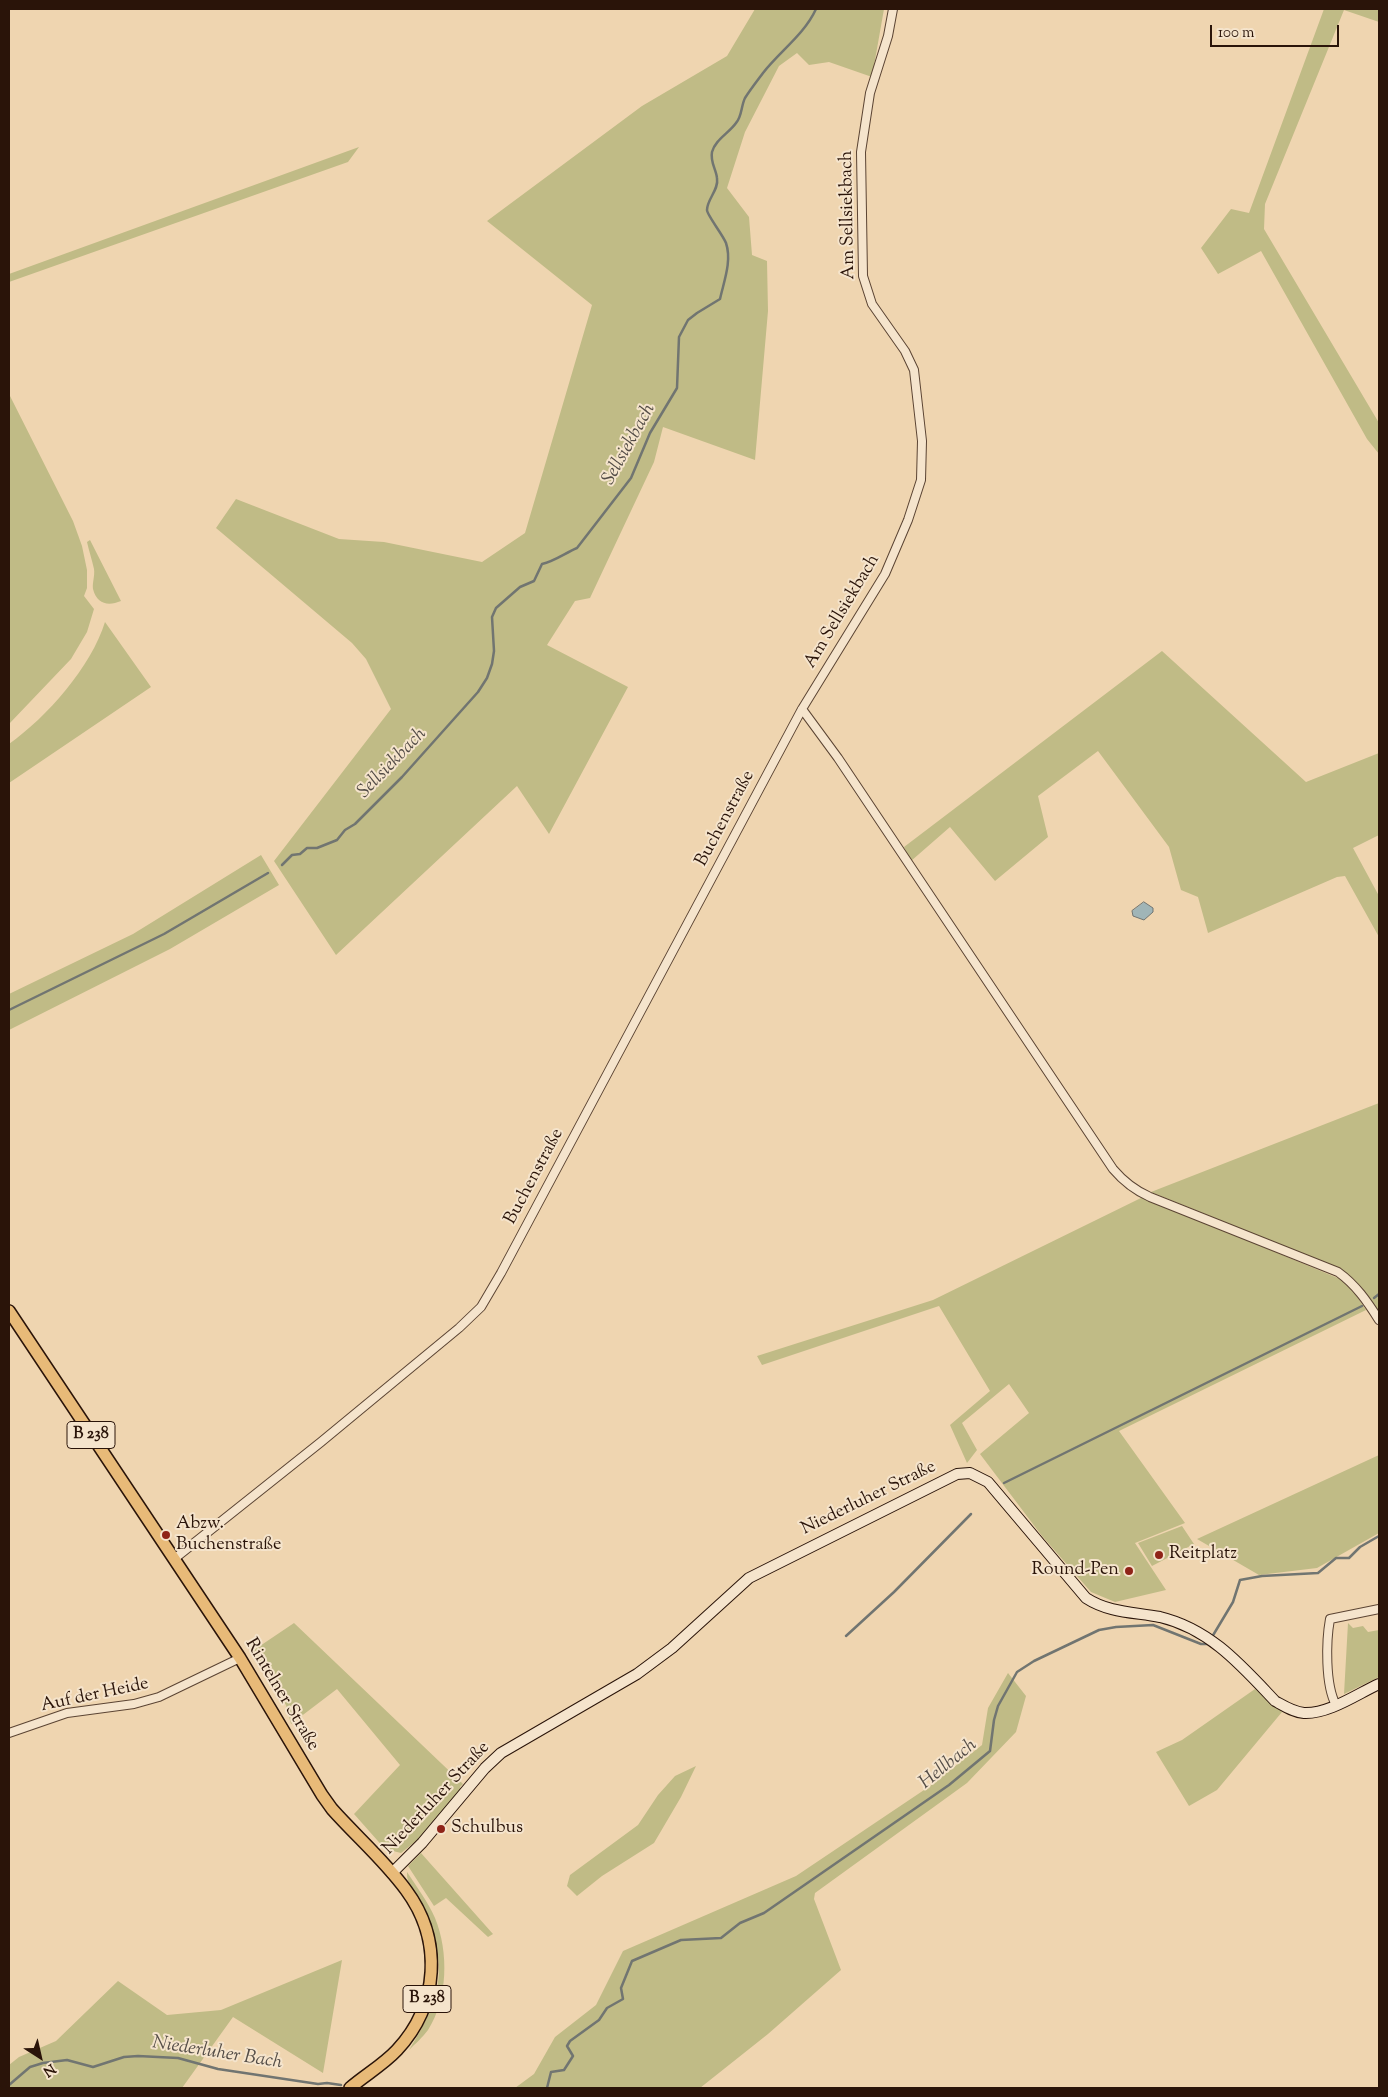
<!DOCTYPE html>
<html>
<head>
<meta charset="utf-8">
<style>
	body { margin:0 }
	#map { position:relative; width:1388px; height:2097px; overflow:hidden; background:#efd5b0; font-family:"Sorts Mill Goudy",serif }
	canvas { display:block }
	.frame { position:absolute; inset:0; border:10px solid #2a1409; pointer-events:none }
	.north { position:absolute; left:15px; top:2032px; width:50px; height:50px; -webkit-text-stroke:4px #f5e4cc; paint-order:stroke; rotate:145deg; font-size:14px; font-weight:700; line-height:20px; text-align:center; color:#2a1409 }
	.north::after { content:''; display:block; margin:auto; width:18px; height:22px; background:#2a1409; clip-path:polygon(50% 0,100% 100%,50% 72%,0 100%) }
	.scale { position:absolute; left:1210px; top:25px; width:129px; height:22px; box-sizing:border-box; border:2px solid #2a1409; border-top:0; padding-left:6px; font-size:15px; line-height:18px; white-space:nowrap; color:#2a1409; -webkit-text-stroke:4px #f5e4cc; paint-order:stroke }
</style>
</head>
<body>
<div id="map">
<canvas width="1388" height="2097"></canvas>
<div class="frame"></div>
<div class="north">N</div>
<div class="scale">100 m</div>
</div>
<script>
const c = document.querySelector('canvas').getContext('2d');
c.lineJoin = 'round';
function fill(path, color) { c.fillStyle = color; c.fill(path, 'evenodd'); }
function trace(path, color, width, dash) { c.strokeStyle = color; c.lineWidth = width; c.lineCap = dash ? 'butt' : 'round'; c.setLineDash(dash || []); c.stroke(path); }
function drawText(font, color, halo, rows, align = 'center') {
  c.font = font + ' "Sorts Mill Goudy",serif'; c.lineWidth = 4; c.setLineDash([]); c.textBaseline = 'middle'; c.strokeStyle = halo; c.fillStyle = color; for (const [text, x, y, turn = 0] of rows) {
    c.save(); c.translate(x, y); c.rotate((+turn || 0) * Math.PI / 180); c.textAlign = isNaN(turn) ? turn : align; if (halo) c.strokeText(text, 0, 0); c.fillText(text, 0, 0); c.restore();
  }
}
fill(new Path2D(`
	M755,9H884L872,77L829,62L809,65L797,53L779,66L745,132L727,188L749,217L752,255L767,261L768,311L755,460L663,427L654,462L590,598L575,601L547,645L628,687L549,834L517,786L336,955L274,861L391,709L366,659L352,643L216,528L236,499L339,539L384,542L482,562L525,533L592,305L487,221L642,106L727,56Z
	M1324,9H1379V22L1344,10L1265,204L1264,229L1379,423V454L1367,439L1261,251L1218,274L1201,248L1231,209L1249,213Z
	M359,147L348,162L9,282V274Z
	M9,394L73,521L82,546L87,570V588L84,596L94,609L87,632L71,659L9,724Z
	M90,540L121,601C109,606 97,605 93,589C92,583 95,576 94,569C92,560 89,551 87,542Z
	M105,622L151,687L9,783V744C47,717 91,667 105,622Z
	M1162,651L1306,782L1379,753V835L1353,848L1379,896V937L1345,876L1337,877L1208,933L1198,897L1181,890L1169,847L1098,751L1038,796L1048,837L995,881L950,827L911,861L904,847Z
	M261,855L279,885L170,949L9,1030V994L133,934Z
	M1379,1103V1314L1361,1288L1341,1269L1151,1192Z
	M1143,1197L1340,1279L1354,1292L1366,1310L1119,1431L1185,1523L1135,1543L1166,1590L1115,1602L1091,1592L1042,1536L980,1454L1029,1413L1009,1384L962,1423L977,1450L967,1463L950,1425L990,1391L939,1306L762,1365L757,1356L933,1300Z
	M1379,1455V1533L1317,1568L1259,1575L1197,1539Z
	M1182,1526L1194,1544L1152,1566L1138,1543Z
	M294,1623L463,1784L460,1787L462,1790L430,1830L401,1853L385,1849L354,1814L400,1765L337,1689L291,1724L286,1705L251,1652Z
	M1348,1623L1353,1628L1363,1626L1368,1632L1379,1630V1677L1344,1694Z
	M1008,1673L1026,1696L1016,1732L967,1783L815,1893L814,1899L841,1970L768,2034L700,2088H515L534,2074L555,2037L596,2005L623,1951L796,1876L930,1786L982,1745L988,1708Z
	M1255,1689L1282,1712L1217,1790L1189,1806L1156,1752L1182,1740Z
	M696,1766L681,1797L654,1843L602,1876L577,1896L567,1886L570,1875L638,1825L658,1795L675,1776Z
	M421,1853L493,1934L488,1937L446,1898L434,1906L408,1866Z
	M407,1872C416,1886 428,1902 435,1918C449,1952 448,1999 428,2030C423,2037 415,2044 409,2050C443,1995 449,1966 422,1906C416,1894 406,1885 407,1872Z
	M342,1960L323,2073L233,2017L182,2088H9V2065L19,2057L56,2041L118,1981L167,2015L221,2010Z`), '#c0bb86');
const water = new Path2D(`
	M1144,902L1153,908V912L1144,920L1133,916L1132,911Z`);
fill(water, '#a0b5b7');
trace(water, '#717571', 1);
trace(new Path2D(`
	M282,865L292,855L300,854L307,848H317L337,840L345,830L355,824L402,777L478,692L487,678L492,664L494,651L492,617L496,608L520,587L534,581L542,564C555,561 565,553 577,548L631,478L650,433L677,388L679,337L688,320L697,313L720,299C724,281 732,261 726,243C723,235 707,215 707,210C707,199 719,190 717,178C716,169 710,162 712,152C715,140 729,133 736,123C742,117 741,106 745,98C750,90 757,81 763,73C780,51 804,35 816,9
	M9,1010L164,934L268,873
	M1374,1298L1379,1294
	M1004,1483L1362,1306
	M846,1636L894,1592L971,1514
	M1212,1637L1233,1602L1240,1580L1262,1576L1318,1573L1336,1558H1349L1360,1547L1379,1536
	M9,2085L30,2067L43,2063L67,2060L93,2067L124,2057L138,2056L178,2058L218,2069L318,2084L327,2083L341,2085
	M547,2088L551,2072L564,2070L573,2056L567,2046L570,2041L599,2020L607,2008L623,1999L621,1988L632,1961L681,1940L721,1938L740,1923L764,1913L949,1785L990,1751L994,1720L998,1706L1017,1672L1034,1661L1099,1630L1116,1627L1153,1625L1201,1644H1208L1209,1642`), '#717571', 2.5);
const street = new Path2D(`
	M802,709L838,758L1113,1169C1124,1182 1134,1190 1150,1197L1338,1272C1356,1285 1367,1301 1379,1320
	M174,1559L321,1442L459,1328L481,1307L501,1273L802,709L885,574L908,520L921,480L922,441L914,370L905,351L872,304L863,276L861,152L870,93L888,36L893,9
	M1336,1705C1325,1685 1326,1641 1330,1619L1379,1609
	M9,1733L67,1713L134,1704L159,1697L240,1658`);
const secondary = new Path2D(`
	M392,1873L422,1843L485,1768L501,1753L637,1674L672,1648L749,1578L957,1474L970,1473L988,1482L1086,1598C1109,1613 1134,1612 1160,1617C1210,1629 1241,1665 1275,1701C1284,1706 1293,1712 1304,1713C1329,1714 1357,1694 1379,1684`);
const primary = new Path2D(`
	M9,1311L240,1658L322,1795L332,1809C356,1836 385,1861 406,1890C443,1940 439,2005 397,2050C383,2065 365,2075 350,2088`);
trace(street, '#5b4433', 10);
trace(secondary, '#2a1409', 12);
trace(primary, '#2a1409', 14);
trace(street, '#f5e4cc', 8);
trace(secondary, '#f5e4cc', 10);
trace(primary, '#e8ba78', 11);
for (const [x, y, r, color] of [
	[166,1535,5,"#8f2418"],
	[1159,1555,5,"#8f2418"],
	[1129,1571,5,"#8f2418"],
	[441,1829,5,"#8f2418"]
]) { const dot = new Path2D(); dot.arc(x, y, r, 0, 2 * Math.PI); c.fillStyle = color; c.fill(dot); trace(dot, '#f5e4cc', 2); }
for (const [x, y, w] of [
	[91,1435,48],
	[427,1999,48]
]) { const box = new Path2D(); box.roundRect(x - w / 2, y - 13.5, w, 27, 4); c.fillStyle = '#f5e4cc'; c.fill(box); trace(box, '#2a1409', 1); }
drawText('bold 16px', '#2a1409', null, [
	["B 238",91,1435],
	["B 238",427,1999]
]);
drawText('18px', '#2a1409', '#f5e4cc', [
	["Am Sellsiekbach",849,215,-91],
	["Am Sellsiekbach",843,612,-59],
	["Buchenstraße",726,819,-62],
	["Buchenstraße",535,1177,-62],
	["Niederluher Straße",869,1499,-26],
	["Rintelner Straße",281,1695,59],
	["Auf der Heide",95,1696,-12],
	["Niederluher Straße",437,1799,-47]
]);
drawText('18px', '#2a1409', '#f5e4cc', [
	["Abzw.",176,1525],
	["Buchenstraße",176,1546],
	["Reitplatz",1169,1555],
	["Round-Pen",1119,1571,"right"],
	["Schulbus",451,1829]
], 'left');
drawText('italic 19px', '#534c46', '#f5e4cc', [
	["Sellsiekbach",630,445,-61],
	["Sellsiekbach",393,764,-46],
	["Hellbach",949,1765,-39],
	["Niederluher Bach",217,2054,9]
]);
</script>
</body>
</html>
